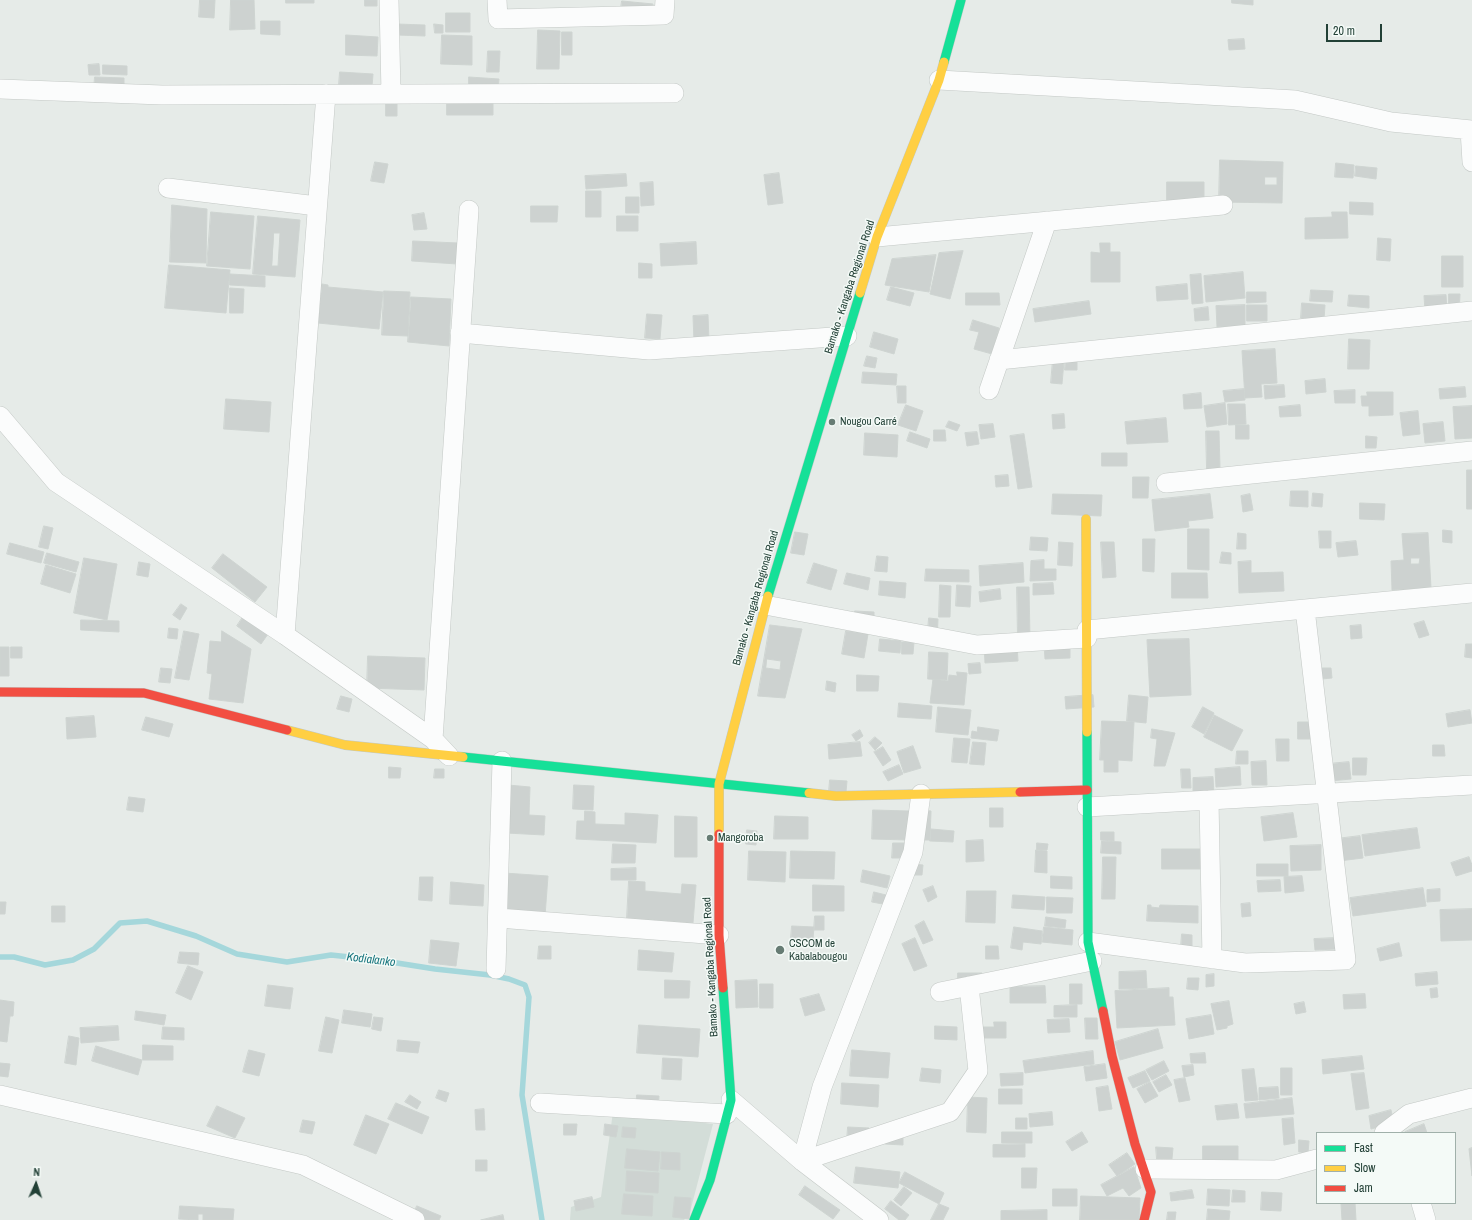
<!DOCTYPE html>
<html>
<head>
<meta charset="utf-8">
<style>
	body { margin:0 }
	#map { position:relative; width:1472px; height:1220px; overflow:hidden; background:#e6ebe8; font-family:"Archivo Narrow",sans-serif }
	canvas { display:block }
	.legend { position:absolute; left:1316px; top:1132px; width:140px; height:72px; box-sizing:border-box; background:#f4faf7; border:1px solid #a0b0aa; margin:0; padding:5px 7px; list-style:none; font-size:12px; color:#224036 }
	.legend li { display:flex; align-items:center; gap:8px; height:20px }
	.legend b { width:20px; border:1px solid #a0b0aa }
	.north { position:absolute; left:16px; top:1164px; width:40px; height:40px; -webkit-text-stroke:3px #f4faf7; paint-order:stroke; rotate:3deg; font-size:11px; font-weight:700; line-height:16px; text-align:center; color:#224036 }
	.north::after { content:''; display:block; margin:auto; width:14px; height:18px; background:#224036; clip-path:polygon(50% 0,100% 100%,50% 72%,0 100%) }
	.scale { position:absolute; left:1326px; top:24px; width:56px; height:18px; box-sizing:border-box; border:2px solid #224036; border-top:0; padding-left:5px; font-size:12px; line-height:14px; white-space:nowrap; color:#224036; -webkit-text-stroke:3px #f4faf7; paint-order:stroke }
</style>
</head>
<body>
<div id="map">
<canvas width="1472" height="1220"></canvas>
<ul class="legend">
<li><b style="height:5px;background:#16e098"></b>Fast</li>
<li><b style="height:5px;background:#ffcf43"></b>Slow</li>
<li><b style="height:5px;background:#f24e42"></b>Jam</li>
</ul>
<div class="north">N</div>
<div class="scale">20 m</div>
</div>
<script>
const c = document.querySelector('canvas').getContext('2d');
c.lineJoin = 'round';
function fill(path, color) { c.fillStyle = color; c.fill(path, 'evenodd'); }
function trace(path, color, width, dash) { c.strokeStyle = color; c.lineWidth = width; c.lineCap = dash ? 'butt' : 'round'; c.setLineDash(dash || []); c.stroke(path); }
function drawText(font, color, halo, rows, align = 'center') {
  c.font = font + ' "Archivo Narrow",sans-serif'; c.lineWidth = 3; c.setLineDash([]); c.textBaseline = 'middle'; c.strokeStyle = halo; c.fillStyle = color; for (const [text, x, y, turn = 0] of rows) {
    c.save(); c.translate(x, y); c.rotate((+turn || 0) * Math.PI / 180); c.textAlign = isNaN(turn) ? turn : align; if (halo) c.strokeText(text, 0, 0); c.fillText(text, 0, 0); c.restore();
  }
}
fill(new Path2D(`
	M613,1112L713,1124L690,1212L684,1220H570L571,1207L601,1197Z`), '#d3ddd8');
trace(new Path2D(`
	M0,957H14L45,965L73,960L94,949L120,923L147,921L196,936L237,954L287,962L331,955L378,960L435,969L490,975L509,979L525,985L529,997L522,1095L542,1220`), '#a5d7db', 5.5);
const building = new Path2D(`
	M200,0H215L214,18L199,17Z
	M231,0H254L255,29L230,30Z
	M286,0H314V3H286Z
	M365,0H377V6H365Z
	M1232,0H1253V5L1232,3Z
	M622,1L653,4L651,18L620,15Z
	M446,13H470V32H446Z
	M261,21H280V35L261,34Z
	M397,24L425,25V36L397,35Z
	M434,24L443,25V33H435Z
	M538,30L560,31L559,69H537Z
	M562,32H572V55H562Z
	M346,35L378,37L377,56L346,55Z
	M442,35L472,36V65L441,64Z
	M1244,39L1245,49L1229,50L1228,40Z
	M488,51H500L499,72H487Z
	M99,64L100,75H89L88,65Z
	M103,65L127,66V75L103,74Z
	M340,72L373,74L372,87L339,85Z
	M95,77L124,78V90L94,88Z
	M469,77L499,79L498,90L469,89Z
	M447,102H493V115H447Z
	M386,104H397V116H386Z
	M1220,160L1283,162L1282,203L1219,202ZM1265,177H1277V185H1265Z
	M375,162L388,164L384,183L371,181Z
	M1336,163L1354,165L1353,178L1335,177Z
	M1356,166L1377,168L1376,179L1355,176Z
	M779,173L783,203L768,205L764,175Z
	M626,174L627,186L586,189L585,176Z
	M653,182L654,205L641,206L640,183Z
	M1167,182H1204V204H1167Z
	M586,191H601V217H586Z
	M626,197H639V213H626Z
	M1350,202L1373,203V215L1350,214Z
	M172,205L207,209L206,263L170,262Z
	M531,206H558L557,222H531Z
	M211,212L254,216L250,269L207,266Z
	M1332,212H1347L1348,238L1305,239V218L1332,217Z
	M424,213L427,229L414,230L412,215Z
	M258,216L300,220L295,277L253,274ZM274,233H280L278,266H272Z
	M617,216H638V231H617Z
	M1378,238L1391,239L1390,261L1377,260Z
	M413,241L458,243L457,264L412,261Z
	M696,242L697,264L661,266L660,244Z
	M1100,243H1110V252H1120V282H1091V252L1100,253Z
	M963,251L950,299L930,294L939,253Z
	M936,255L929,292L885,285L892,259Z
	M1442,256H1463V287H1442Z
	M639,263L652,264V278H639Z
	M169,265L230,270L226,313L165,308Z
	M1243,272L1245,298L1206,302L1204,276Z
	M230,274L265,276V287L230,285Z
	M1201,274L1203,303L1192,304L1190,275Z
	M322,284L328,285V287L383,292L379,329L318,323Z
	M1187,284L1188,299L1157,301L1156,287Z
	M891,287L914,293L910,306L887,300Z
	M230,288L244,289L243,313H230Z
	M1311,290L1333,291L1332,302L1310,301Z
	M384,291L410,292L408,336L382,335Z
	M1247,292H1266V302L1247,303Z
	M966,293H999L1000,305H966Z
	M1449,294H1460L1459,315H1449Z
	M1349,295L1369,296V308L1348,306Z
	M1446,295L1447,309L1425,311L1424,296Z
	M411,297L451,299L449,346L408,342Z
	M1089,301L1091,314L1035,322L1033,309Z
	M1302,303L1325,305L1324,320L1301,318Z
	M1245,305V326L1217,327L1216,306Z
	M1247,305H1267V321H1247Z
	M1208,307L1209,320L1195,321L1194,309Z
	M647,314L662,315L660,339L645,338Z
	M708,315L709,341L694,342L693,316Z
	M973,320L999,328L992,354L974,349L979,332L970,330Z
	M874,332L898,339L894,354L870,347Z
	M1349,339L1370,340L1369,369H1348Z
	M1066,349H1077V370H1065Z
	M1275,349L1277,383L1261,384L1262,397L1245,398L1242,351Z
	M867,356L877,358L875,368L864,366Z
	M1053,360L1064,361L1062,384L1051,383Z
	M863,372L897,374L896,385L862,383Z
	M1325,379L1326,392L1306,394L1305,381Z
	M1284,385L1285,397L1265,399L1264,386Z
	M897,386H906V403H898Z
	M1465,387L1466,397L1440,399L1439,389Z
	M1244,389L1245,400L1225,402L1223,391Z
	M1355,390V403H1335L1334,391Z
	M1367,392H1393V415L1369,416V406H1362L1361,396H1367Z
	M1201,393L1202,408L1184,409L1183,395Z
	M226,399L271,402L269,432L224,429Z
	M1225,403L1227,424L1207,427L1204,406Z
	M1228,404H1245L1246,424L1229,425Z
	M906,405L923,411L916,431L898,425Z
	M1300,405L1301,416L1280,417L1279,407Z
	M1472,406V438L1455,439L1453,407Z
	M1418,411L1420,434L1403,436L1400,413Z
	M1064,414L1065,428L1053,429L1052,415Z
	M1166,418L1168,442L1127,444L1125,422Z
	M949,421L960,425L957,431L946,427Z
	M1443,422L1445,441L1425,443L1423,424Z
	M993,424L995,437L981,439L979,425Z
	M1236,425H1249V439H1236Z
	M934,430H945L946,441H934Z
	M1206,431H1219L1220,468L1207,469Z
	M910,432L930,439L927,448L907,441Z
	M977,432L979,444L967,446L965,433Z
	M865,433L898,435L897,457L864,455Z
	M1024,434L1032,487L1018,489L1010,436Z
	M1366,436L1377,437L1376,448H1366Z
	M1102,453H1127V466H1102Z
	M1467,470H1472V509H1467Z
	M1008,475L1009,486L996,487L995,476Z
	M1133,477H1149L1148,498H1133Z
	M1291,491H1308V507L1290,506Z
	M1313,493L1323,494L1322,507L1312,506Z
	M1053,494L1102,495L1101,516L1052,514Z
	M1210,494L1213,518L1188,521L1189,527L1155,531L1152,500Z
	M1250,494L1253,510L1243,512L1241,496Z
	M1360,503L1385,504L1384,520L1360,519Z
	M44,526L53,528L48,549L39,547Z
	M1188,529H1209V570L1188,569Z
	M1443,530L1452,531V543L1443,542Z
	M1319,531H1331V548H1320Z
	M795,532L808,534L804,555L791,553Z
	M1238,533L1246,534V549H1237Z
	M1428,533L1431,588L1392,590L1391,561L1404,560L1402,534ZM1411,558H1420L1419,564H1411Z
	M1031,537L1048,538L1047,551L1030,550Z
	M1143,539H1155L1154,572L1143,571Z
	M1356,541L1358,555L1338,557L1336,543Z
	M1059,542L1073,543L1072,566L1058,565Z
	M1101,542H1114L1116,577L1103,578Z
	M10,543L44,552L41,563L7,554Z
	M1222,552L1231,553V564L1220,563Z
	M47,553L79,562L76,572L44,563Z
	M223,554L267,587L255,602L212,568Z
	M877,556L888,557L887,572L875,571Z
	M84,558L117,564L107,620L74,613Z
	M1044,560V569H1056V580L1030,581L1031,561Z
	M1251,561V573L1283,572L1284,591L1239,593L1238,562Z
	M139,562L150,564L148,577L137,575Z
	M814,563L837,570L831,590L807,583Z
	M1023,563L1024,582L980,586L979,566Z
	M46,565L76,574L70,593L41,584Z
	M926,569L969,570V582L925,581Z
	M847,573L870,578L868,590L844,584Z
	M1172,573H1207L1208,598H1172Z
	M880,581L906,583L905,598L879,595Z
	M1053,583L1054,594L1033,595V584Z
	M940,585L951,586L950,617H939Z
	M957,585L971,586L970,607L956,606Z
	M1017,587H1029L1030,639H1018Z
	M1000,589L1001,599L980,602L979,592Z
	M181,604L187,608L180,620L173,615Z
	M855,611L874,612V628L854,627Z
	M243,617L268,634L261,644L237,626Z
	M929,618L938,619L937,642H927Z
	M81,620L119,621V632L81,630Z
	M1424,621L1429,635L1419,638L1414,624Z
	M770,625L802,629L785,698L758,696ZM767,659L781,661L780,670L766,668Z
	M1361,625L1362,638L1351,639L1350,626Z
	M169,628L178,629L177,639L168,638Z
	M184,631L199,634L189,680L175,678Z
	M222,631L251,649L243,703L209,699L212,674L207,673L210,641L221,642Z
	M846,631L868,634L864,658L842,654Z
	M880,639L901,641L900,653L879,651Z
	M1189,639L1191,695L1150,697L1147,640Z
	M902,642H914L913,654H902Z
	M1017,644L1018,661L985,663L984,645Z
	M1070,644V658L1045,659L1044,645Z
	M1466,644H1472V658L1465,657Z
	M0,647H9V676H0Z
	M11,647H22V658H11Z
	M929,652L948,653L947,680L928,679Z
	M368,656L425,658L424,690L367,688Z
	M980,663L981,673L969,674L968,664Z
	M161,668L172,669L170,683L159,682Z
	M1321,668H1331L1332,678L1322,679Z
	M957,672L967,673L964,705L930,703L933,679L948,681L949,675L957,676Z
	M857,675L879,676L878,691H857Z
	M827,681L836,683L835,692L826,690Z
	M1093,695L1094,707L1066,709L1065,697Z
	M1129,695L1148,697L1146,723L1127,721Z
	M341,696L352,699L349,712L337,709Z
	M899,703L932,706L931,719L898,717Z
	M938,707L971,710L968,735L936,732Z
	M1203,707L1214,713L1204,734L1192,727Z
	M1470,710L1472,723L1448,727L1446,714Z
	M1214,715L1243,730L1232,751L1204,737Z
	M94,716L96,737L67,739L66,718Z
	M146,717L173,724L169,737L142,730Z
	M1102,721L1134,722L1132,761L1118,760V772H1104V760H1100Z
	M1298,722H1320V739H1298Z
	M978,727L999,730L997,741L971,738L972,731L977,732Z
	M1152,729L1175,733L1165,766H1154L1157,739L1151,738Z
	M860,730L863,736L856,741L852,735Z
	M875,737L882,743L875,750L869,743Z
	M954,738L970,739L967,763L952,762Z
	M1276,739H1289V761H1277Z
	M860,742L862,756L829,759L828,745Z
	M973,742L986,743L984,765L970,764Z
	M1433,745H1444L1445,756H1433Z
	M913,746L921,768L904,773L897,752Z
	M883,747L891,760L883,766L874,752Z
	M1237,751H1248V764H1236Z
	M1353,758H1367L1366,775H1353Z
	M1266,761L1267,785H1252L1251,762Z
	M1349,762L1351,779L1330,781L1328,764Z
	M899,765L903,774L888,781L883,772Z
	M389,767L401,768L400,778H389Z
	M1240,767L1241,785L1216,787L1215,769Z
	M435,769H444V778H434Z
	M1181,769H1190L1191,788H1182Z
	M1213,777L1214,795L1193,796V778Z
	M830,780L847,781L846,792H829Z
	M508,785L530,787L529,815L545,816L544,835L506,833Z
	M574,785L594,786L593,810L573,809Z
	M129,797L145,799L143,812L127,810Z
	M990,808H1003V827H990Z
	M873,810L909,811L908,840L872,839Z
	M920,810L931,811L930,840H918Z
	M585,811L595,812V824L625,825V813L658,815L656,843L576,839L577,821H584Z
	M1293,813L1297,837L1264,841L1261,817Z
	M675,816L697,817V857H675Z
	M775,816L808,817V839H774Z
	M1417,828L1420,848L1365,856L1362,835Z
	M931,829L954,831L953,842L930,841Z
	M747,830L757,831L756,845L746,844Z
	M1101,832H1114V841L1101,840Z
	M1360,836L1363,858L1339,861L1336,839Z
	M983,840L984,861L966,862V841Z
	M1102,841L1121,842V854L1101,853Z
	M893,843H905L904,858H892Z
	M1037,843L1048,844L1047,850H1037Z
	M613,844L636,845L635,863H612Z
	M1321,845V870L1291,871L1290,846Z
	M1162,849H1200V869H1162Z
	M1036,850L1047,851V873L1035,872Z
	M749,851L786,852L785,882L748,880Z
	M791,851L835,852L834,879L790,878Z
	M1103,857H1116L1115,899H1102Z
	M1469,857L1472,865V871L1456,876L1451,863Z
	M913,864L923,865L922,875H912Z
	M1257,864H1288V876H1257Z
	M636,868V880H611V869Z
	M863,870L890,876L887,888L861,882Z
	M504,873L548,876L545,916L502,914Z
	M1051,876L1072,877V889L1051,888Z
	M1302,876L1304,891L1285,893L1284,877Z
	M420,877H433L432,901L419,900Z
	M1280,880L1281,891L1258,892L1257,881Z
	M629,881L645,882V891L681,894L682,884L696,885L693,923L627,918Z
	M451,882L484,885L483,906L450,904Z
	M813,885L844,886V911H813Z
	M933,886L937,897L928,902L923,890Z
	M1423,888L1426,906L1353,916L1350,898Z
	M1440,889V901L1427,902V890Z
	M967,891H996L995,923L966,922Z
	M874,892L890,896L888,905L872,902Z
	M1013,895L1045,897L1044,910L1012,908Z
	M1047,897L1073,898L1072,913H1047Z
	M0,902H6L5,914H0Z
	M1250,903L1251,916L1242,917L1241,904Z
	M1148,905H1151V907L1159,908L1160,905L1198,906V923L1147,921Z
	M52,906H65V922H52Z
	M1472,909V940L1441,941L1440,910Z
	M815,916H824V930H814Z
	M1046,917L1066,920L1065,928L1045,926Z
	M924,921L933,940L923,944L915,926Z
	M792,926L814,927L813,939L791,938Z
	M1014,927L1042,931L1041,944L1023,942L1022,950L1011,948Z
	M1044,927L1073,930L1072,945L1042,942Z
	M1182,934L1192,935V948L1181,947Z
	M915,938L927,966L914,971L902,944Z
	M1335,938L1336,949L1315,950L1314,939Z
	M431,940L459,943L456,966L429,963Z
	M1399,943L1402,956L1380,961L1377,949Z
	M539,946H551V959H538Z
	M986,946H998L999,959H986Z
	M639,950L674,953L672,972L638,970Z
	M180,952L199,953L198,965L178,963Z
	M188,966L203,972L191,1000L176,993Z
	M1146,971L1147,988L1119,989V972Z
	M1437,972L1438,984L1416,986L1415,974Z
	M958,973H982V985H958Z
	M1214,974V986L1206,987V975Z
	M1188,978H1199L1198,990L1187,989Z
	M665,980L690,981L689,998H665Z
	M757,980L758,1007L736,1008L735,981Z
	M760,984H773V1008H760Z
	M1070,984H1082V1004H1070Z
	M268,985L293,988L290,1009L265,1006Z
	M1045,986L1046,1003H1010V987Z
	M1169,988V997H1173L1175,1025L1117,1028L1115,991Z
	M1437,988L1438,997L1431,998L1430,989Z
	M819,994L825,1010L805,1016L800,999Z
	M1365,994L1366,1008L1344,1009L1343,995Z
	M0,1000L14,1002L13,1016H10L7,1042L0,1041Z
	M1229,1001L1233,1024L1227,1026V1028L1217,1030L1211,1004Z
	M1304,1002L1306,1012L1296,1014L1294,1004Z
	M1077,1005V1017H1054V1006Z
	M344,1010L372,1014L370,1027L342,1023Z
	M136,1011L166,1015L164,1025L135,1020Z
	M1211,1015L1214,1034L1189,1039L1186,1019Z
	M326,1017L339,1020L332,1053L319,1051Z
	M374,1017L383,1018L381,1031L372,1029Z
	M1085,1018H1097L1098,1039H1086Z
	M1069,1019L1070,1032L1048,1033L1047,1020Z
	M994,1022H1006V1038H982V1027H994Z
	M639,1025L700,1029L698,1057L637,1053Z
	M118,1026L119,1040L81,1043L80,1028Z
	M935,1026L957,1027V1040L935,1039Z
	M163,1027L184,1028V1040L162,1039Z
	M1158,1029L1163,1048L1120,1060L1115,1042Z
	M69,1036L79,1038L76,1065L65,1063Z
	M398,1040L420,1042L418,1053L397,1051Z
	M143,1045L173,1046V1060H143Z
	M96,1046L142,1060L138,1075L92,1061Z
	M249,1050L265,1054L259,1076L243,1072Z
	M852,1050L890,1053L888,1078L850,1076Z
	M1093,1051L1094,1064L1025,1073L1023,1061Z
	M1205,1053L1206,1063H1191L1190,1054Z
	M1362,1056L1364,1069L1323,1074L1322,1060Z
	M663,1058L682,1059L681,1080L662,1079Z
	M1164,1061L1169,1071L1152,1080L1146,1070Z
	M0,1063L10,1064L8,1077L0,1076Z
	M1105,1064L1107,1078L1086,1081L1084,1067Z
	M1193,1065L1194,1075L1184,1077L1182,1066Z
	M922,1068L941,1070L940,1083L920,1081Z
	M1281,1068H1292V1095H1281Z
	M1254,1069L1258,1100L1245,1101L1242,1070Z
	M1145,1071L1150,1081L1133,1088L1128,1078Z
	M1023,1073V1085L1001,1086L1000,1074Z
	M1364,1073L1369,1108L1356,1110L1351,1074Z
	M1166,1075L1172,1085L1159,1092L1153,1082Z
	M1185,1078L1190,1100L1179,1102L1174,1080Z
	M1150,1082L1158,1096L1145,1103L1137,1089Z
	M842,1083L879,1085L878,1107L841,1104Z
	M1108,1086L1112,1109L1099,1111L1096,1088Z
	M1278,1087L1279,1098L1259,1100V1088Z
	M999,1089H1022V1104H999Z
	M439,1090L449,1093L446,1102L436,1098Z
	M410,1095L421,1102L417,1109L405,1102Z
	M637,1095L659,1096L658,1112L636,1111Z
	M968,1097L987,1098L986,1133L967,1132Z
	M1292,1098L1294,1114L1246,1118L1244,1104Z
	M396,1103L429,1117L422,1134L388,1119Z
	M1237,1104L1239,1118L1217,1120L1215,1106Z
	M217,1106L245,1118L235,1138L207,1126Z
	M484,1109L485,1130H476L475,1110Z
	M1391,1110L1394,1123L1371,1129L1369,1116Z
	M1052,1112L1053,1125L1030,1127L1029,1114Z
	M366,1115L389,1124L376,1154L354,1145Z
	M1016,1118H1027V1129H1016Z
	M1293,1118L1295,1143L1284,1145L1282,1119Z
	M303,1120L315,1122L312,1134L300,1132Z
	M564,1124H577L576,1135H564Z
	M605,1124L618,1126L616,1137L604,1135Z
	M1424,1124L1427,1133H1405V1132Z
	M623,1127L636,1128L635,1138L622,1137Z
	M848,1127L869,1128L868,1142L847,1141Z
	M885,1132L903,1133V1145L885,1144Z
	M1002,1132H1032V1143H1002Z
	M1082,1132L1088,1142L1072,1151L1066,1142Z
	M1299,1140L1309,1141L1308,1153L1299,1152Z
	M1025,1144V1157H993V1145Z
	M1203,1146H1238V1164L1203,1163Z
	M1156,1147L1173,1148L1172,1159H1157Z
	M1472,1148V1176L1469,1149Z
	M627,1149L660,1152L658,1171L625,1168Z
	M662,1152L680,1153V1170L661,1169Z
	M1127,1153L1135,1164L1117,1176L1109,1165Z
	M476,1160H487V1171H476Z
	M856,1167L900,1172L898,1188L854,1183Z
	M1134,1167L1141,1188L1129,1196L1123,1188L1107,1196L1101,1185Z
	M1022,1168H1037L1036,1188H1022Z
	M627,1171L659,1173L658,1193L626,1191Z
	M905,1172L944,1193L939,1204L899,1183Z
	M805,1186L840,1210L833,1219L799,1195Z
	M904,1187L912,1193L901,1206L894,1200Z
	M1053,1189H1077V1206H1053Z
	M1208,1189L1230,1190L1229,1206L1207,1205Z
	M1192,1190L1194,1198L1171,1201L1170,1193Z
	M1233,1190L1245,1191V1202H1232Z
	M1262,1192L1282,1193L1281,1211L1261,1210Z
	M624,1194L653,1196L652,1216L622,1214Z
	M1081,1196L1140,1198L1139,1220H1080Z
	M592,1197L594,1207L576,1211L574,1201Z
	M675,1197L691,1198L689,1219L673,1217Z
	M891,1201L909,1215L905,1220H899L885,1209Z
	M1355,1203L1356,1220H1342L1341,1204Z
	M939,1204L949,1208L943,1220H931Z
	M180,1206L234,1209L233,1220H203V1214H198V1220L179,1219Z
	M417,1206L441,1216L439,1220H421L413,1216Z
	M1208,1209L1230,1211L1229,1220H1207Z
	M1047,1210V1220H1001V1211Z
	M1168,1212H1176L1175,1220H1167Z
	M503,1215L504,1220H481Z`);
fill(building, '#cdd2d0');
trace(building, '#ced4d1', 1);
const street = new Path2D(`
	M389,0L391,94
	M497,0L498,19L664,15L665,0
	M939,80L1295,100L1391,122L1472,130
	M0,89L162,95L674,93
	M1470,130L1472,162
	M168,188L317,206
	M877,237L1223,205
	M460,333L649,350L847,336
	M999,360L1472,311
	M989,390L1047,221
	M0,416L56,482L285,635L433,739L449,756
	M1166,483L1472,451
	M765,605L977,645L1087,638
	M1087,630L1472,593
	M285,635L326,94
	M433,739L469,210
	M1209,800L1212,959
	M1087,807L1472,785
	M498,918L719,935
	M1088,942L1245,963L1346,960L1305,609
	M496,969L502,761
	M940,992L1092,961
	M0,1095L303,1165L415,1220
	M731,1100L802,1161L879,1220
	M540,1103L727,1114
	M1384,1133L1409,1114L1472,1098
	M802,1161L822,1087L913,852L921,794
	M802,1161L950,1112L978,1071L969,986
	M1145,1169L1276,1170L1317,1159
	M1421,1203L1426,1220`);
const fast = new Path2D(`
	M944,62L961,0
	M768,596L860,293
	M1087,732L1088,942L1103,1011
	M463,757L809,793
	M694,1220L710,1180L731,1100L723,988`);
const slow = new Path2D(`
	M860,293L877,237L939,80L944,62
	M1086,519L1087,732
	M287,730L345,745L463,757
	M809,793L836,796L1020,792
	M719,834V784L768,596`);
const jam = new Path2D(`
	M0,692L144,693L287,730
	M1020,792L1087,790
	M719,834V935L723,988
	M1103,1011L1112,1056L1135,1144L1151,1192L1144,1220`);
trace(street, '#c3c8c5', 20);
trace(fast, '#c1c9c5', 10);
trace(slow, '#c1c9c5', 10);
trace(jam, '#c1c9c5', 10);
trace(street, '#fbfcfc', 19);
trace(fast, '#16e098', 9);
trace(slow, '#ffcf43', 9);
trace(jam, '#f24e42', 9);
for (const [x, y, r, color] of [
	[832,422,4,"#677c74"],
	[710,838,4,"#677c74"],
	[780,950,5,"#677c74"]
]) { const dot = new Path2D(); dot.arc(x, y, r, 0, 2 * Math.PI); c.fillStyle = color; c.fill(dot); trace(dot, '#f4faf7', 1.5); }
drawText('11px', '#224036', '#f4faf7', [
	["Bamako - Kangaba Regional Road",850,287,-72],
	["Bamako - Kangaba Regional Road",756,598,-74],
	["Bamako - Kangaba Regional Road",711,967,-93]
]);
drawText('11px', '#224036', '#f4faf7', [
	["Nougou Carré",840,422],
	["Mangoroba",718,838],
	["CSCOM de",789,944],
	["Kabalabougou",789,957]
], 'left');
drawText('italic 12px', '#19767f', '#f4faf7', [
	["Kodialanko",371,960,7]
]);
</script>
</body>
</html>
